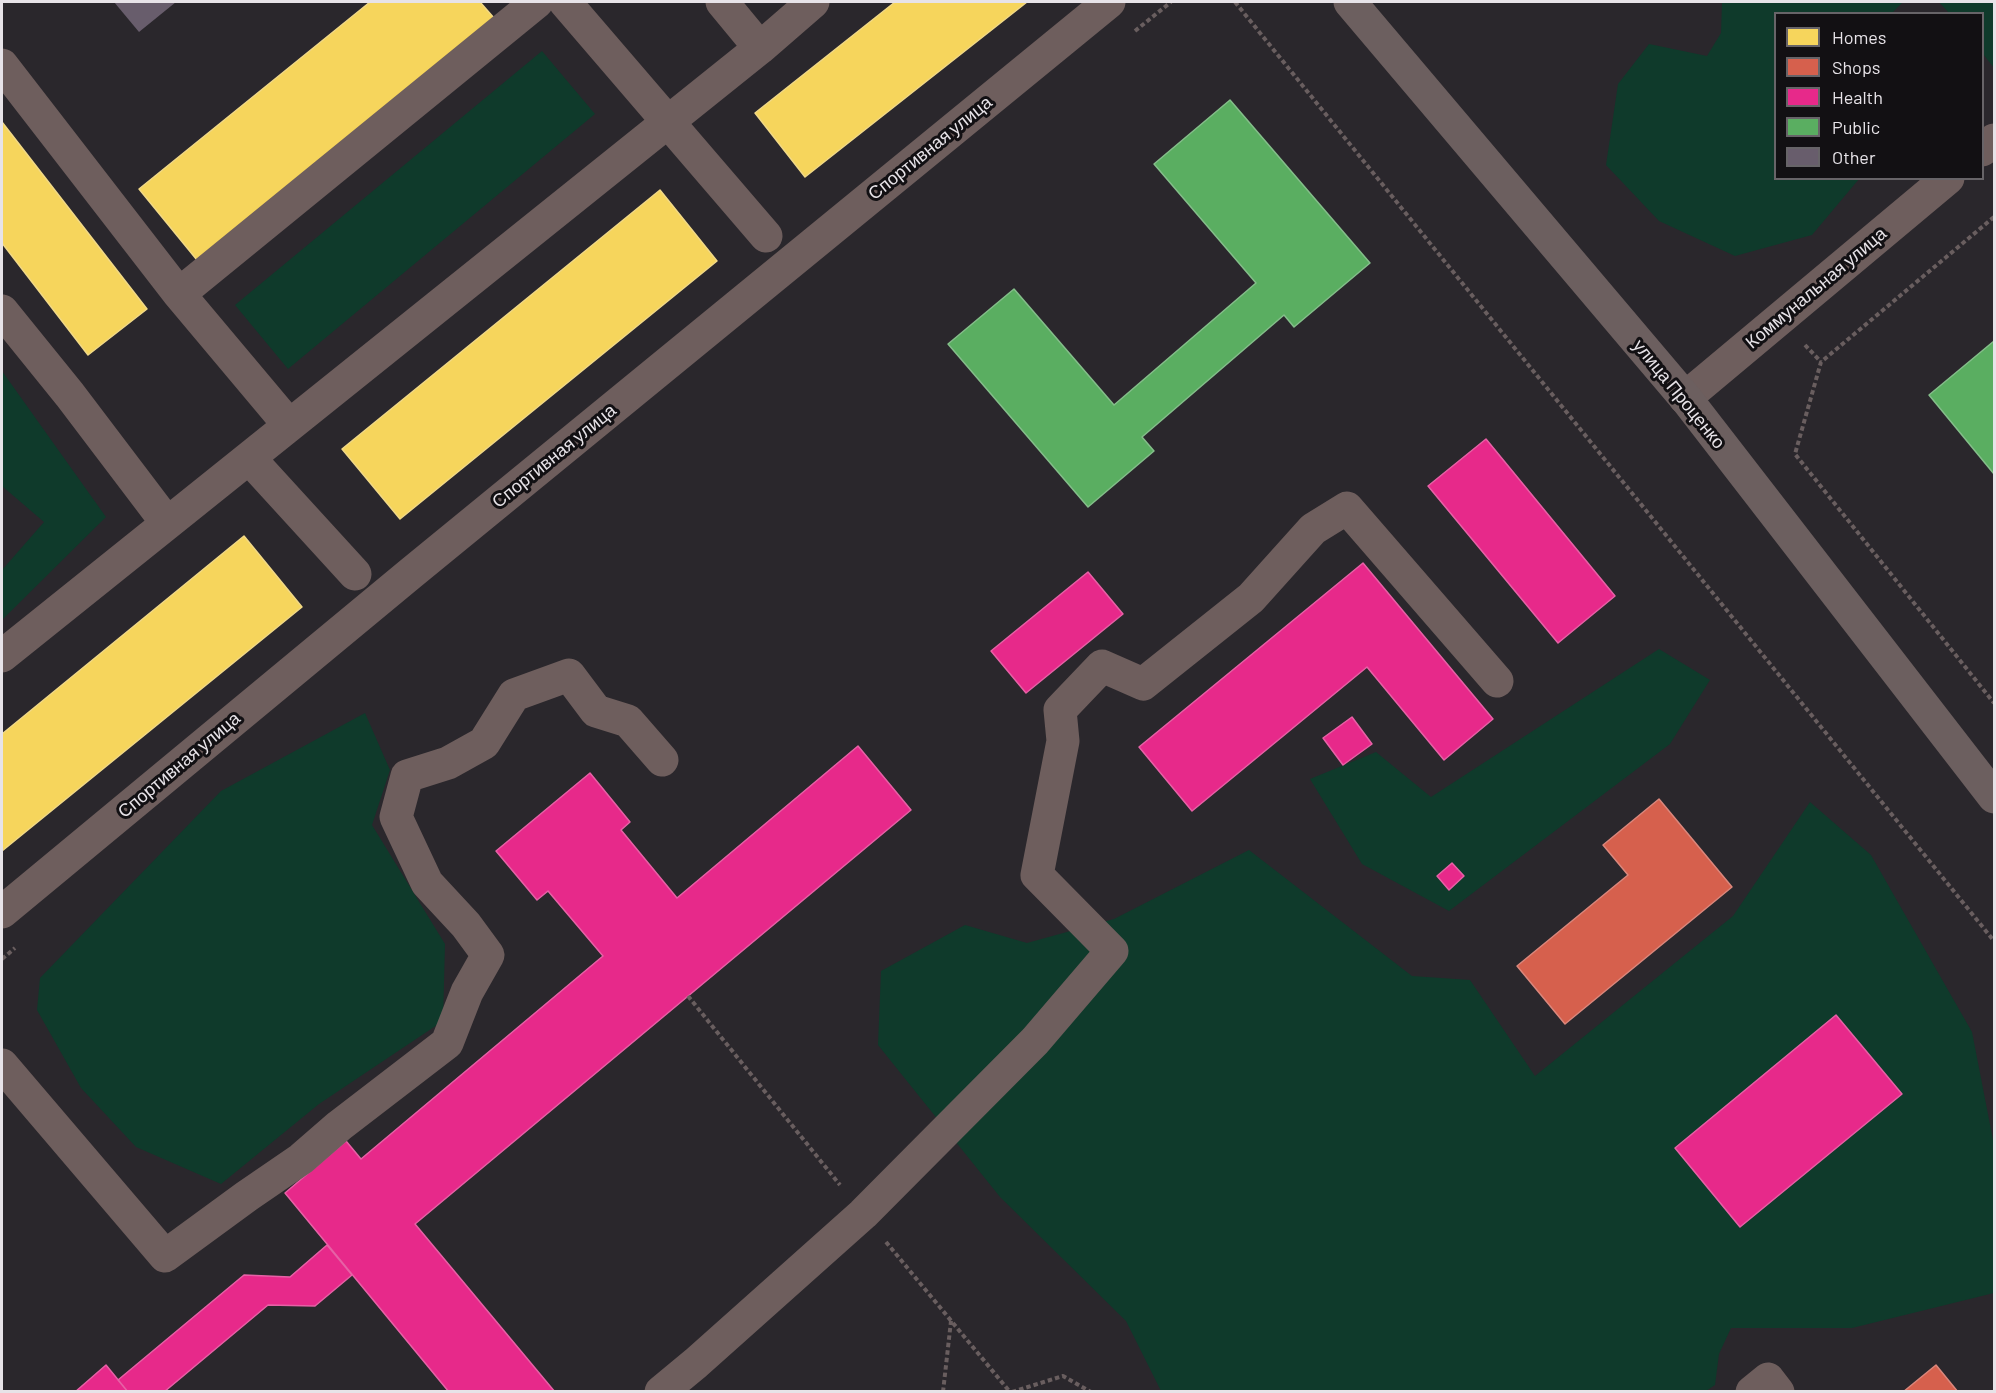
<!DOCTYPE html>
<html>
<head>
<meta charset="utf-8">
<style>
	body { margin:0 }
	#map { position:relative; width:1996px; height:1393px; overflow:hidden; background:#2a272c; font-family:Barlow,sans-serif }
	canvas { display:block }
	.frame { position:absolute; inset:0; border:3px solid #e7e3e8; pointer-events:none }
	.legend { position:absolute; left:1774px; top:12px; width:210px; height:168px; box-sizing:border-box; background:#121013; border:2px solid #676468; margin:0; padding:8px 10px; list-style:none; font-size:18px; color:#e7e3e8 }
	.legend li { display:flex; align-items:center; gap:12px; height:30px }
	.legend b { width:30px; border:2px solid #676468 }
</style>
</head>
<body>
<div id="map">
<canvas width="1996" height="1393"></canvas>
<div class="frame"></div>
<ul class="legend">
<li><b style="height:16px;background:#f6d55c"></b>Homes</li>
<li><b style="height:16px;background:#d6604d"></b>Shops</li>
<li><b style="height:16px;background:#e7298a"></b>Health</li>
<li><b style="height:16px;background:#5aae61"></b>Public</li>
<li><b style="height:16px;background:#685d6c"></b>Other</li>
</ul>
</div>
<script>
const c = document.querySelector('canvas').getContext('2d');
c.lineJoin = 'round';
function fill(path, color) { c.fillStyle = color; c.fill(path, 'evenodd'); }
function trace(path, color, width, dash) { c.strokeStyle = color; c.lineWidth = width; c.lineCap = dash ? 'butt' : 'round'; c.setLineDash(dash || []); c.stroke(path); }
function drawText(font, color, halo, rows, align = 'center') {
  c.font = font + ' Barlow,sans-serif'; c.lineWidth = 6; c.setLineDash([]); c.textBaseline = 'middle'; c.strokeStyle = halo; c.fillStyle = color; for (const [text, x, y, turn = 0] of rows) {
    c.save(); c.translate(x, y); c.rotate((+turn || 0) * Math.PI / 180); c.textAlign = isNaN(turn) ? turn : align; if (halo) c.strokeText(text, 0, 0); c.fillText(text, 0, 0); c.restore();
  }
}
fill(new Path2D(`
	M1722,2H1903L1892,13L1776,14V178L1859,179L1812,235L1735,256L1659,221L1606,165L1618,84L1649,44L1707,56L1721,33Z
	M1939,2H1994V68L1983,54L1982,14L1949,13Z
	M542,51L595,114L288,369L235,305Z
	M2,371L106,517L2,620V570L44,522L2,486Z
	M1659,649L1710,680L1670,744L1449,911L1362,864L1310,779L1376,752L1431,797Z
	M365,713L390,770L372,825L445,944L443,1021L319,1104L221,1184L136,1147L81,1088L37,1010L40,978L221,791Z
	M1810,802L1871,855L1972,1032L1994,1145V1293L1852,1328H1731L1719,1354L1715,1385L1706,1391H1161L1126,1321L1000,1197L878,1045L881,971L965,925L1027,943L1114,919L1249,850L1412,976L1470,980L1535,1076L1733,916ZM1836,1016L1902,1094L1741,1227L1675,1148Z`), '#0f3a2b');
const homes = new Path2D(`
	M370,2H480L494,18L197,260L139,189Z
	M895,2H1027L805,177L755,113Z
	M2,122L147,309L88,355L2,243Z
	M660,190L717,261L400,519L342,449Z
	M244,536L302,607L2,851V734Z`);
fill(homes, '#f6d55c');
trace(homes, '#f2d986', 1.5);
const shops = new Path2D(`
	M1659,799L1732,887L1565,1024L1517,966L1628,875L1603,845Z
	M1936,1365L1958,1392H1903Z`);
fill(shops, '#d6604d');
trace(shops, '#db877c', 1.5);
const health = new Path2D(`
	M1486,439L1615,596L1558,643L1428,486Z
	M1363,563L1493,719L1444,760L1367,667L1192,811L1139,747Z
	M1088,572L1123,614L1026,693L991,651Z
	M1352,717L1372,744L1343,765L1323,738Z
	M858,746L911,810L415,1224L555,1392H449L285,1193L346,1141L361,1159L603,956L548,891L537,900L496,851L590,773L630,822L621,830L677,898Z
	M1452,863L1464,876L1449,890L1437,876Z
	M1836,1015L1902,1094L1740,1227L1675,1148Z
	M327,1245L352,1275L315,1306L268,1305L164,1392H128L118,1380L244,1275L290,1277Z
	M106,1365L128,1392H75Z`);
fill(health, '#e7298a');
trace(health, '#e761a6', 1.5);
const public = new Path2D(`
	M1230,100L1370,263L1294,327L1284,315L1142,437L1154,451L1088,507L948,344L1014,289L1114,405L1256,283L1154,164Z
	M1994,341V474L1929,395Z`);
fill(public, '#5aae61');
trace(public, '#84be8a', 1.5);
fill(new Path2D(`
	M114,2H176L139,32Z`), '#685d6c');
trace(new Path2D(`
	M1235,2L1994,941
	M1135,31L1171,2
	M1994,217L1821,362L1795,454L1994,703
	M1805,345L1821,362
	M2,959L15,948
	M688,996L840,1185
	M886,1242L1010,1392
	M943,1392L951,1321
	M1012,1392L1063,1376L1091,1392`), '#695e5f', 4, [4.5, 3]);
trace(new Path2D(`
	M565,2L766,236
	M722,2L760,48L813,2
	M2,65L179,294
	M1982,150L1994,140
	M2,311L70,395L167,523
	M1685,398L1948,178
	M289,425L179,294L537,2
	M249,458L355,574
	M2,656L760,48
	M2,912L410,574L1109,2
	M2,1065L165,1256L247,1196L301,1159L339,1126L447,1043L467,992L488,955L466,925L427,883L396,817L407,776L448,763L484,743L514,695L569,675L596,711L628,721L662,760
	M661,1392L696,1363L863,1214L1035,1041L1112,951L1037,875L1063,741L1060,710L1102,666L1143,684L1251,598L1313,529L1347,508L1497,681
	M1752,1392L1768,1379L1778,1392`), '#6e5e5d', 33);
trace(new Path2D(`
	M1350,2L1687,400L1994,797`), '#6c5f5f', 33);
drawText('18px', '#e7e3e8', '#121013', [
	["Спортивная улица",930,148,-39],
	["Коммунальная улица",1816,288,-40],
	["улица Проценко",1679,394,51],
	["Спортивная улица",554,456,-39],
	["Спортивная улица",179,765,-40]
]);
</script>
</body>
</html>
